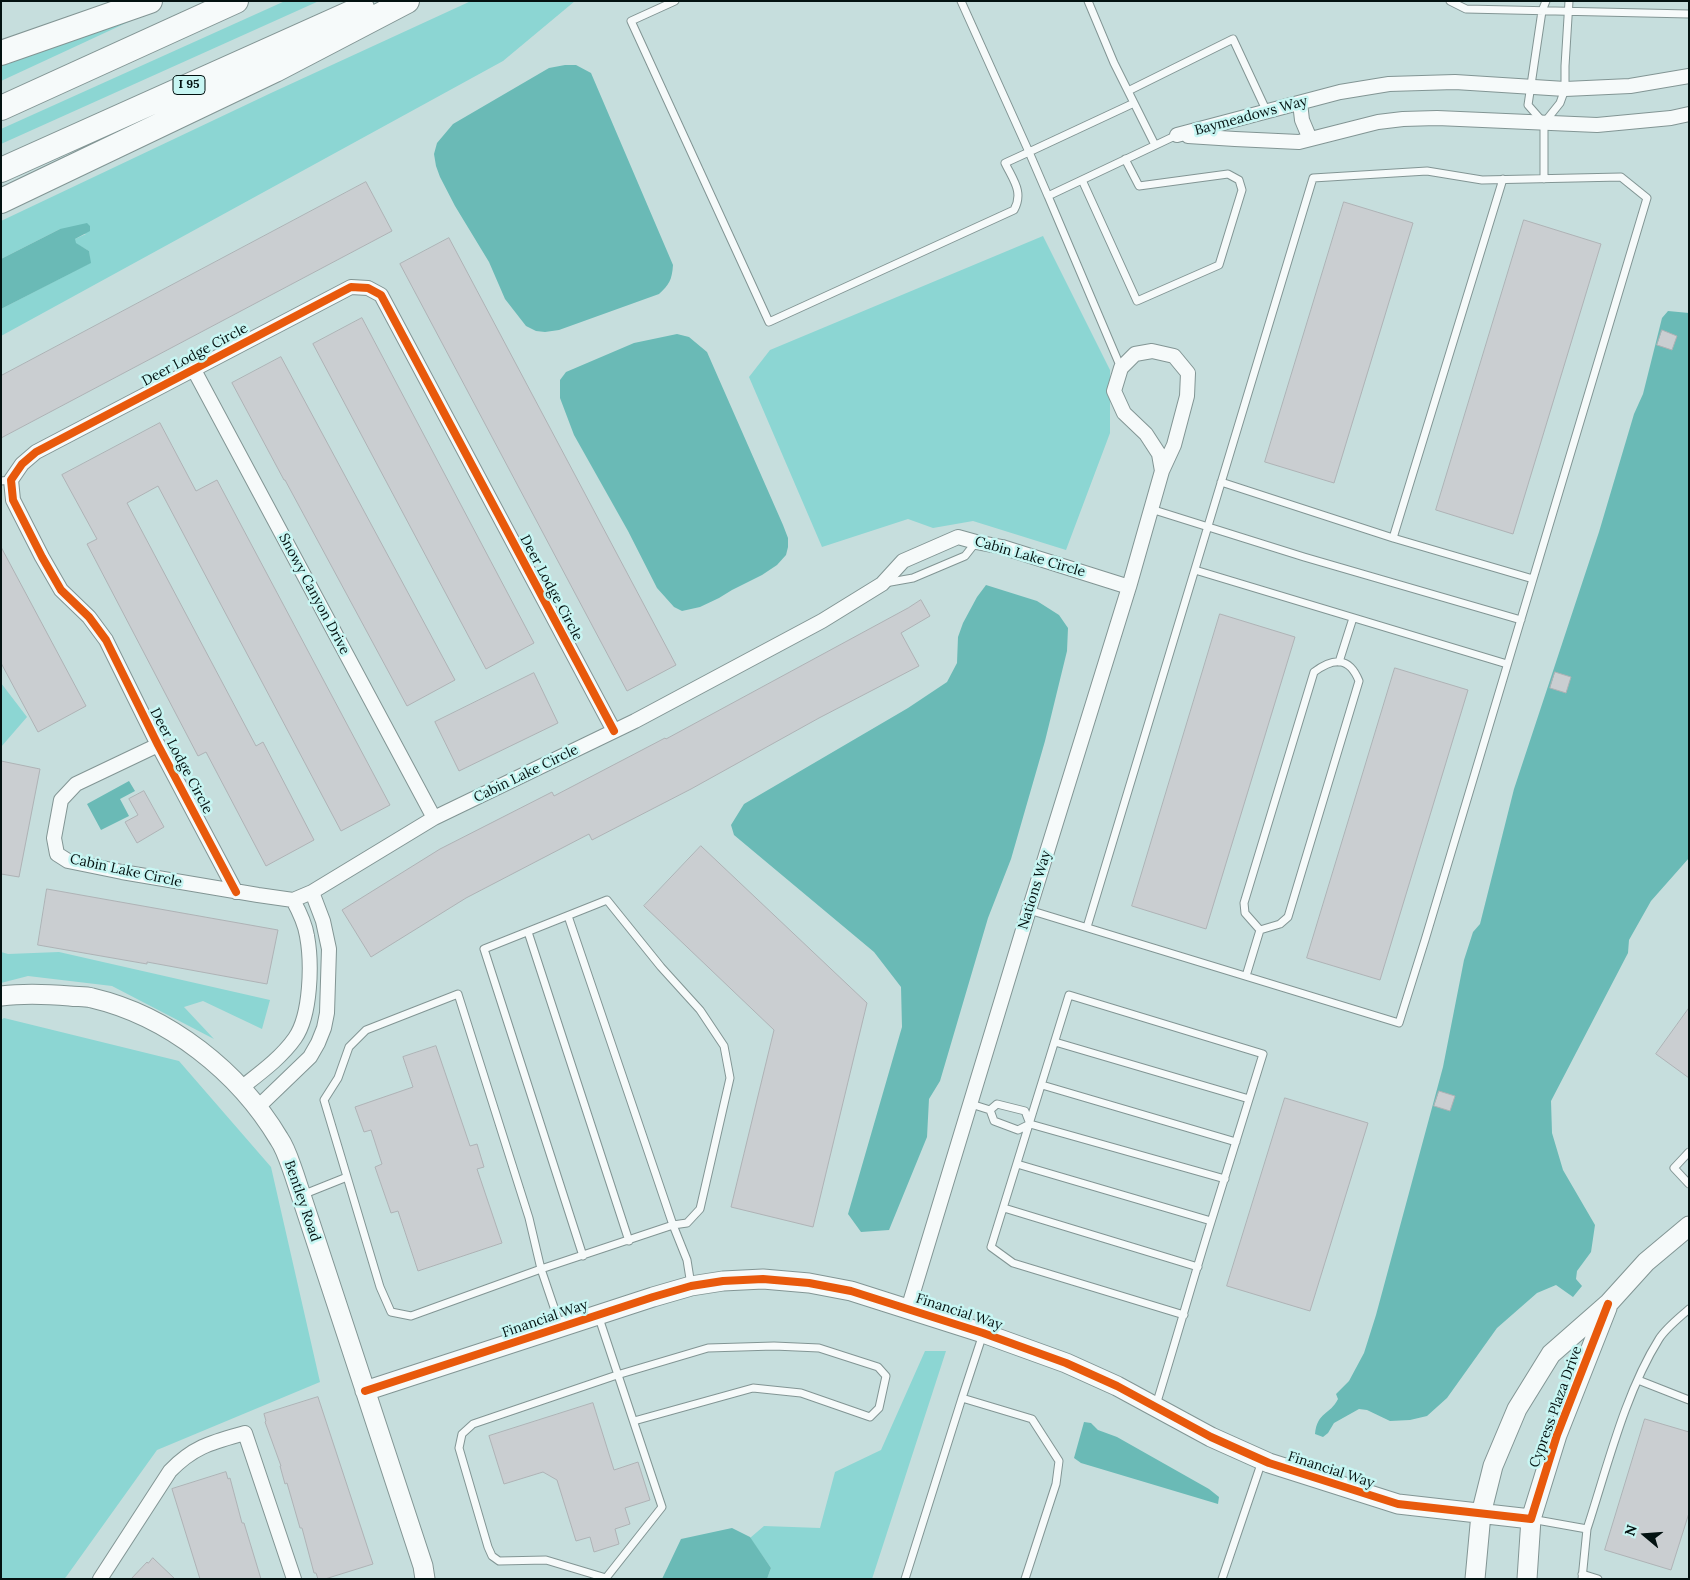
<!DOCTYPE html>
<html>
<head>
<meta charset="utf-8">
<style>
	body { margin:0 }
	#map { position:relative; width:1690px; height:1580px; overflow:hidden; background:#c6dedd; font-family:Lora,serif }
	canvas { display:block }
	.frame { position:absolute; inset:0; border:2px solid #031211; pointer-events:none }
	.north { position:absolute; left:1620px; top:1510px; width:50px; height:50px; -webkit-text-stroke:4px #c8f6f3; paint-order:stroke; rotate:288deg; font-size:14px; font-weight:700; line-height:20px; text-align:center; color:#031211 }
	.north::after { content:''; display:block; margin:auto; width:18px; height:22px; background:#031211; clip-path:polygon(50% 0,100% 100%,50% 72%,0 100%) }
</style>
</head>
<body>
<div id="map">
<canvas width="1690" height="1580"></canvas>
<div class="frame"></div>
<div class="north">N</div>
</div>
<script>
const c = document.querySelector('canvas').getContext('2d');
c.lineJoin = 'round';
function fill(path, color) { c.fillStyle = color; c.fill(path, 'evenodd'); }
function trace(path, color, width, dash) { c.strokeStyle = color; c.lineWidth = width; c.lineCap = dash ? 'butt' : 'round'; c.setLineDash(dash || []); c.stroke(path); }
function drawText(font, color, halo, rows, align = 'center') {
  c.font = font + ' Lora,serif'; c.lineWidth = 5; c.setLineDash([]); c.textBaseline = 'middle'; c.strokeStyle = halo; c.fillStyle = color; for (const [text, x, y, turn = 0] of rows) {
    c.save(); c.translate(x, y); c.rotate((+turn || 0) * Math.PI / 180); c.textAlign = isNaN(turn) ? turn : align; if (halo) c.strokeText(text, 0, 0); c.fillText(text, 0, 0); c.restore();
  }
}
fill(new Path2D(`
	M285,1H319L1,144V129Z
	M471,1H575L503,61L1,336V309L90,263L89,251L75,243V239L86,234L60,229L1,259V221L271,93Z
	M139,17L1,81V60Z
	M1043,236L1110,370V433L1066,550L973,521L933,528L908,519L822,547L749,377L770,350Z
	M1,683L27,717L1,747Z
	M1,952L8,954L59,952L270,1000L262,1029L203,1001L184,1007L214,1039L112,986L28,976L1,983Z
	M4,1018L179,1061L271,1167L320,1382L157,1450L66,1577L64,1579H1V1020Z
	M925,1351H946L872,1579H767L771,1568L750,1538L764,1526L820,1528L835,1472L881,1450Z`), '#8cd6d3');
fill(new Path2D(`
	M565,65H576L591,73L673,265C672,280 669,285 659,294L559,330L545,332L536,331L526,326L505,299L489,262L455,206L440,177L436,166L434,154L437,143L453,124L549,68Z
	M87,223L90,226V231L75,239L76,243L89,251L91,263L1,309V259L60,229Z
	M1668,311L1689,313V858L1651,901L1629,940L1628,953L1551,1101L1552,1133L1563,1170L1595,1225L1591,1252L1577,1271L1576,1279L1582,1286L1573,1297L1556,1285L1537,1293L1497,1328L1447,1398L1427,1416L1410,1420L1390,1421L1367,1410L1359,1409L1334,1423L1328,1433L1323,1437L1315,1434C1317,1412 1330,1415 1338,1399L1336,1394L1349,1381L1364,1353L1376,1315L1443,1067L1464,960L1473,932L1480,924L1514,789L1599,532L1634,414L1643,394L1662,318Z
	M677,334L689,337L707,352L783,525L788,538V547L786,555L777,565L762,575L732,590L719,598L700,607L682,611L674,607L657,588L628,531L574,435L560,398V380L566,372L634,343Z
	M986,585L1037,601L1059,615L1068,628L1067,651L1045,741L1011,859L988,918L940,1081L929,1099L927,1137L889,1230L861,1232L848,1214L902,1027L901,987L874,952L734,835L731,825L744,804L908,708L947,682L957,663L958,637L963,623L977,597Z
	M129,781L135,791L120,799L129,816L101,830L87,804Z
	M1084,1422L1091,1423L1098,1430L1117,1437L1209,1489L1219,1497L1218,1504L1081,1463L1074,1458Z
	M732,1528L750,1537L771,1568L767,1579H662L681,1539Z`), '#6abab6');
const building = new Path2D(`
	M366,182L392,231L1,438V376Z
	M1344,202L1413,223L1334,483L1265,462Z
	M1524,220L1601,244L1513,534L1436,510Z
	M449,238L676,665L627,691L400,264Z
	M362,318L534,643L486,669L313,344Z
	M1662,330L1677,336L1672,350L1657,345Z
	M281,357L455,680L407,706L285,480H284L232,383Z
	M160,423L196,491L217,480L390,805L341,831L158,486L127,503L256,746L263,742L314,840L266,866L206,752L198,756L87,544L97,539L62,475Z
	M1,547L86,706L38,732L1,663Z
	M921,600L930,616L901,633L919,666L819,718L691,789L592,840L589,834L466,898L371,957L342,910L440,849L552,792L554,796L665,738L666,739L908,608Z
	M1220,614L1295,637L1206,929L1132,906Z
	M1395,668L1468,690L1380,980L1307,958Z
	M1555,672L1571,677L1566,693L1550,688Z
	M534,673L558,723L459,771L435,722Z
	M1,761L40,769L19,877L1,874Z
	M144,791L164,827L137,843L125,822L138,815L129,799Z
	M701,846L867,1003L813,1227L731,1207L774,1030L644,906Z
	M47,889L278,930L267,984L147,962V964L38,945Z
	M1689,1008V1078L1656,1054Z
	M436,1046L470,1146L477,1144L484,1167L477,1169L502,1243L418,1271L398,1211L391,1213L375,1167L382,1164L371,1130L364,1132L355,1107L413,1087L403,1057Z
	M1439,1091L1455,1096L1450,1111L1434,1106Z
	M1285,1098L1368,1123L1310,1311L1227,1286Z
	M318,1397L373,1564L325,1579H318L316,1573H314L302,1528H300L287,1483L285,1484L280,1466H281L265,1422L266,1421L264,1414Z
	M593,1403L614,1470L638,1462L650,1500L625,1508L630,1524L615,1529L619,1544L594,1552L590,1537L576,1541L557,1480L543,1472L504,1484L489,1436Z
	M1645,1419L1689,1432V1513L1671,1570L1605,1550Z
	M226,1472L228,1479L230,1478L242,1523H244L261,1579H200L172,1489Z
	M153,1558L175,1579H131L147,1562L148,1563Z`);
fill(building, '#caced1');
trace(building, '#aeb2b5', 1);
const lane = new Path2D(`
	M675,1L631,21L769,322L1014,210C1024,192 1013,180 1005,163L1029,152L961,1
	M1088,1L1114,63L1155,145
	M1450,1L1466,9L1689,14
	M1128,91L1233,39L1267,112
	M1542,121L1528,105L1542,11L1546,1
	M1503,179L1393,538L1533,579
	M1544,179V123L1560,103L1565,89V66L1569,1
	M1082,180L1137,301L1219,265L1242,190L1239,180L1228,174L1139,186L1125,159
	M1048,196L1029,152L1134,103
	M1121,368L1048,196L1177,135
	M1,481L11,480
	M1221,482L1393,538
	M1151,509L1304,557L1521,620
	M1195,570L1507,664
	M885,583L913,578L965,556L976,542
	M1339,662L1353,618
	M1029,910L1399,1023L1425,940L1647,198L1621,177L1482,180L1427,171L1313,178L1087,927
	M568,916L673,1225L687,1260L691,1285
	M528,932L629,1241
	M1246,976L1260,930L1245,913L1244,903L1314,672C1333,658 1349,656 1359,681L1288,917L1280,924L1260,930
	M1055,1042L1249,1099
	M1042,1085L1236,1142
	M971,1104L990,1110
	M990,1110L994,1121L1018,1130L1030,1124L1225,1179
	M990,1110L997,1104L1025,1111L1030,1124
	M1689,1152L1674,1168L1689,1184
	M1017,1164L1211,1221
	M302,1195L347,1177
	M1004,1208L1198,1267
	M598,1315L662,1507L606,1578L546,1560L499,1561L492,1556L488,1547L459,1448L462,1434L473,1424L617,1375L708,1348L774,1346L819,1348L878,1367L886,1376L879,1408L870,1417L801,1393L753,1388L634,1421
	M560,1325L541,1269L411,1316L391,1312L380,1287L324,1100L338,1078L349,1047L366,1030L458,994L529,1218L541,1269L673,1225L687,1223L700,1209L730,1078L724,1046L700,1010L661,967L607,900L484,949L583,1256
	M1638,1380L1689,1400
	M962,1398L983,1334
	M1156,1405C1175,1344 1192,1283 1211,1222C1228,1166 1246,1110 1263,1054L1069,995L991,1247L1013,1263L1184,1315
	M1531,1519L1587,1529L1582,1579
	M1587,1529C1607,1468 1625,1393 1659,1339C1666,1328 1679,1318 1689,1309
	M1582,1574L1598,1579
	M905,1579L962,1398L1032,1419L1059,1461L1056,1484L1025,1579
	M1222,1579L1262,1461`);
const street = new Path2D(`
	M1300,103L1302,120L1310,139
	M1177,135L1340,92L1389,84L1455,82L1565,89L1630,86L1689,76
	M1188,136L1235,139L1299,142L1378,122L1403,119L1437,118L1597,125L1671,118L1689,114
	M194,370L434,818
	M158,745L76,784L61,800L54,838L57,854L68,861L122,872L258,895L293,900L312,892L434,818L635,721L822,621L882,584L903,561L958,537L976,542L1002,547L1129,587
	M236,892L158,745L106,640L89,617L61,590L42,557L13,500L11,480L22,464L36,452L351,287L368,288L381,295L614,731
	M241,1088C260,1073 281,1058 295,1038C311,1015 312,963 307,936C305,923 299,911 293,900
	M257,1108L310,1057L318,1043L324,1028L327,1013L329,949L323,921L312,892
	M908,1309L1029,910L1129,587L1162,471L1174,445L1187,396L1188,373L1174,356L1152,351L1135,354L1121,368L1114,391L1124,413L1146,434L1159,454L1162,471
	M100,1579L170,1471C194,1446 213,1442 245,1433L294,1579`);
const secondary = new Path2D(`
	M1,996C24,993 47,994 70,996C77,997 85,996 92,998C169,1016 239,1072 279,1139C286,1149 290,1163 294,1174L423,1566L425,1579
	M365,1391L653,1297L691,1286L723,1281L763,1279L809,1283L851,1291L983,1333L1066,1363L1117,1386L1211,1437L1269,1463L1398,1504L1531,1519
	M1475,1579L1481,1514L1493,1466L1517,1409L1551,1354L1608,1304L1646,1262L1689,1226
	M1527,1579L1531,1519L1557,1435L1607,1308`);
const highway = new Path2D(`
	M1,53L150,1
	M1,108L236,1
	M1,170L362,8
	M1,201L275,70L407,1`);
trace(lane, '#829594', 9);
trace(street, '#829594', 16);
trace(secondary, '#829594', 21);
trace(highway, '#829594', 26);
trace(lane, '#f6fafa', 7);
trace(street, '#f6fafa', 14);
trace(secondary, '#f6fafa', 19);
trace(highway, '#f6fafa', 24);
trace(new Path2D(`
	M236,892L158,745L106,640L89,617L61,590L42,557L13,500L11,480L22,464L36,452L351,287L368,288L381,295L614,731
	M365,1391L653,1297L691,1286L723,1281L763,1279L809,1283L851,1291L983,1333L1066,1363L1117,1386L1211,1437L1269,1463L1398,1504L1531,1519L1557,1435L1608,1304`), '#e8590c', 8);
for (const [x, y, w] of [
	[189,85,32]
]) { const box = new Path2D(); box.roundRect(x - w / 2, y - 9.5, w, 19, 4); c.fillStyle = '#c8f6f3'; c.fill(box); trace(box, '#031211', 1); }
drawText('bold 12px', '#031211', null, [
	["I 95",189,85]
]);
drawText('14px', '#031211', '#c8f6f3', [
	["Baymeadows Way",1251,116,-15],
	["Deer Lodge Circle",195,355,-28],
	["Cabin Lake Circle",1030,557,16],
	["Deer Lodge Circle",551,588,62],
	["Snowy Canyon Drive",314,594,62],
	["Deer Lodge Circle",181,761,62],
	["Cabin Lake Circle",526,774,-26],
	["Cabin Lake Circle",126,871,12],
	["Nations Way",1035,890,-73],
	["Bentley Road",302,1201,71],
	["Financial Way",959,1312,18],
	["Financial Way",545,1319,-19],
	["Cypress Plaza Drive",1556,1407,-70],
	["Financial Way",1331,1470,18]
]);
</script>
</body>
</html>
